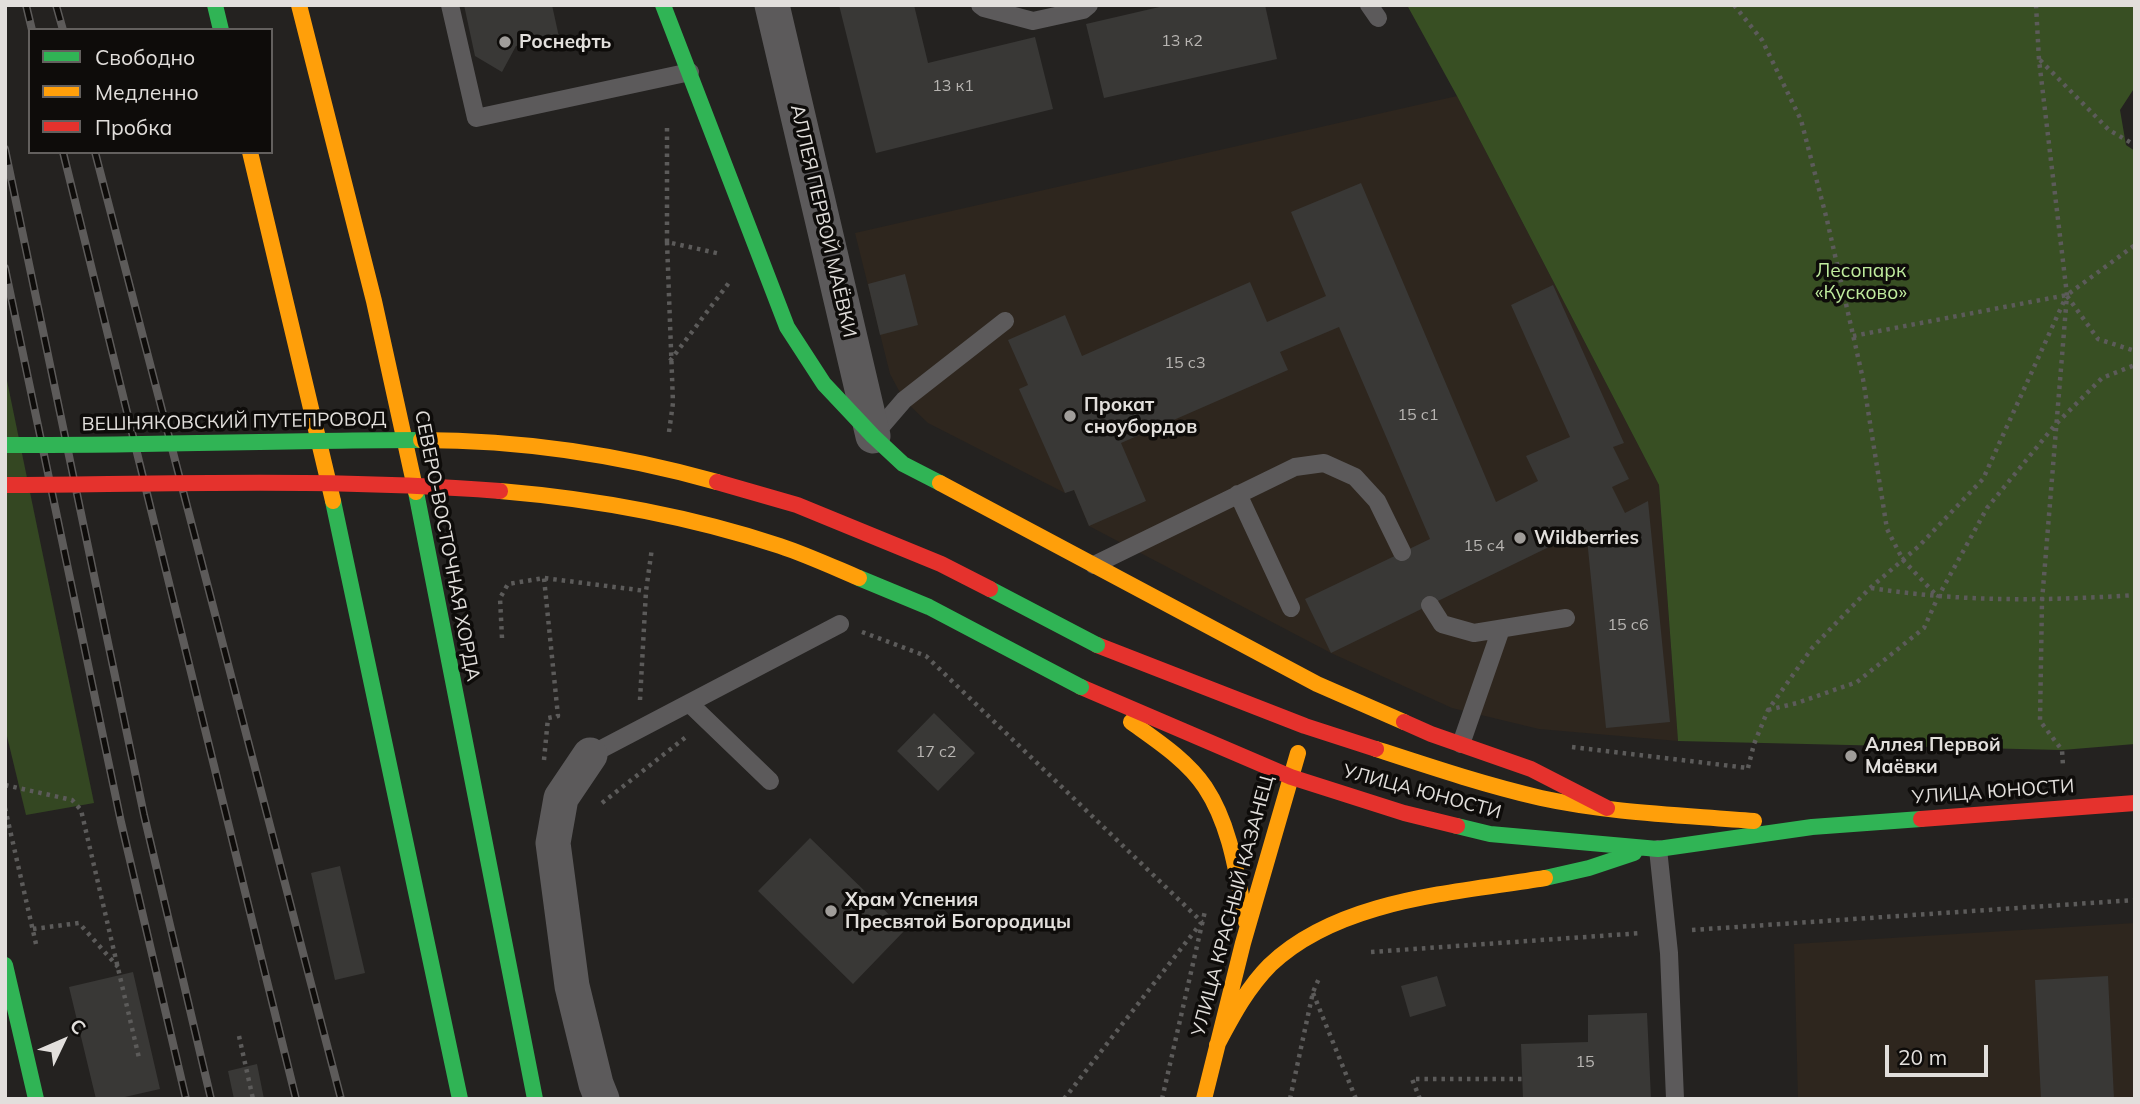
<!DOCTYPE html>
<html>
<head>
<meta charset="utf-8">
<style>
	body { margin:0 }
	#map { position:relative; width:2140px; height:1104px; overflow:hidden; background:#242220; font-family:Mulish,sans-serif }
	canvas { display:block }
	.frame { position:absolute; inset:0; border:7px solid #e2dfdc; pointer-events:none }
	.legend { position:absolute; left:28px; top:28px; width:245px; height:126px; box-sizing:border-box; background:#0e0c0a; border:2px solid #63605e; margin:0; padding:9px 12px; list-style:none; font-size:21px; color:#e2dfdc }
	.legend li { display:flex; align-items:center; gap:14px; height:35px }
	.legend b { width:35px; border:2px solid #63605e }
	.north { position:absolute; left:28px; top:1006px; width:70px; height:70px; -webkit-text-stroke:5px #0e0c0a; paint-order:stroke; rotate:46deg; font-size:19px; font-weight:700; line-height:28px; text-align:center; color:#e2dfdc }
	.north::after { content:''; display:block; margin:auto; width:24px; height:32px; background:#e2dfdc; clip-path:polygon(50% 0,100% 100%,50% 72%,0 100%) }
	.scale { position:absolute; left:1885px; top:1045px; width:103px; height:32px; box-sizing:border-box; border:4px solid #e2dfdc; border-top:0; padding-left:9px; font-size:21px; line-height:24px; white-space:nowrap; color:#e2dfdc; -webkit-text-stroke:5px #0e0c0a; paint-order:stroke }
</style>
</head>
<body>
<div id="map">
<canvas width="2140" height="1104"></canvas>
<div class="frame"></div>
<ul class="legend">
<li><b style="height:9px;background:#30b455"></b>Свободно</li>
<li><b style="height:9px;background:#ff9f0a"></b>Медленно</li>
<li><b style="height:9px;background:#e5322d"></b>Пробка</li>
</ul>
<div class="north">С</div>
<div class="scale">20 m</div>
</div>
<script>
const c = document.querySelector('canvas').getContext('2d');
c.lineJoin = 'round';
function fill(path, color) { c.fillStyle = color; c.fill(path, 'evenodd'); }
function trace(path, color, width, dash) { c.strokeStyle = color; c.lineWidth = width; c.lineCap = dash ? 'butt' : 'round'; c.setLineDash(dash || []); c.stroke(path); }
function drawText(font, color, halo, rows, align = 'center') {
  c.font = font + ' Mulish,sans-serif'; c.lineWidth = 7; c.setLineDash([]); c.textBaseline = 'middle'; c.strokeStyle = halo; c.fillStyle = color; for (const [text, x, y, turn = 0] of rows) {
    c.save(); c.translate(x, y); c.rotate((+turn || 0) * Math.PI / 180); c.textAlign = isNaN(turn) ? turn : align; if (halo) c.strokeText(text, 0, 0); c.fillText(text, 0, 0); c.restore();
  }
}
fill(new Path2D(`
	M1457,96L1659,485L1678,741L1539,729L1452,708L1331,653L1089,526L1074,490L1065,493L928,423L904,400L890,374L855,233Z
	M2135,923V1099H1798L1794,944Z`), '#2e261e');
fill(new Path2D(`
	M5,371L94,803L26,815L5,728Z`), '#344722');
fill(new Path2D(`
	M1407,5H2135V87L2120,110L2126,145L2135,151V744L2062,750L1678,741L1659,485L1457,96Z`), '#384f23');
fill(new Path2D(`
	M464,5H552L559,37L516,46L502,72L475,56Z
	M839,5H914L928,63L1035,37L1053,109L876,153Z
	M1168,5H1265L1277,59L1104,98L1086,24Z
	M1361,183L1496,502L1538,481L1526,456L1570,437L1511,305L1553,285L1624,443L1613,447L1629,479L1612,487L1625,513L1648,501L1670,722L1606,728L1586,529L1331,653L1305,599L1430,539L1339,327L1280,352L1288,370L1121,443L1146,501L1089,526L1074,490L1065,493L1019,389L1028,385L1008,340L1065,315L1082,356L1250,282L1267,322L1326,296L1291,212Z
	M905,274L918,325L880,335L868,284Z
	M934,713L975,753L938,791L897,751Z
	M810,838L905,930L853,984L758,891Z
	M340,866L365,973L335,980L311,873Z
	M133,972L160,1089L116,1099H96L69,987Z
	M1437,976L1446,1006L1410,1017L1401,986Z
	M2108,976L2114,1099H2041L2035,980Z
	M1647,1013L1651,1099H1523L1521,1044L1588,1042V1015Z
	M257,1064L264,1099H234L228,1071Z`), '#393836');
trace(new Path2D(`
	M1734,5L1762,40L1801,120L1827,220L1863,379L1887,529L1903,560L1938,597
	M2036,5L2039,60L2067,295L2042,601L2040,721L2062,750L2063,766
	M2040,60L2109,130L2135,145
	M667,242V124
	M2067,296L2098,339L2135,351
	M1853,336L2067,295L2135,245
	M670,361L731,280
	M669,432L673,403L667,242L721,254
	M1871,588C1961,602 2044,601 2135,595
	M862,632L926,656L1202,922
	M502,638L500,598L508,584L544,578L646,591
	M640,700L646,591L652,548
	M1768,710L1797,703L1857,682L1924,628L1938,597L1987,508L2055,425L2102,378L2135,365
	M1572,747L1748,768
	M544,760L548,718L558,716L544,578
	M1748,768L1754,744L1768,710L1812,648L1870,588L1919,546L1983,479L2065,299
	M5,785L72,800L81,810L139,1058
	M602,803L686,737
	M5,808L36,944
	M33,929L79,923L118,967
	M1692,930L2135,900
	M1371,952L1642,933
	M1313,993L1356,1099
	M239,1036L253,1099
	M1064,1099L1201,923
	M1162,1099L1205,911
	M1290,1099L1313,992L1320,976
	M1420,1099L1412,1079H1522`), '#5c5b5a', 4.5, [3.5, 5]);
trace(new Path2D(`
	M450,5L476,118L690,72
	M980,5L984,8L1033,21L1083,10L1089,5
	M1369,5L1378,18
	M873,436L904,400L1005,321
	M1238,494L1291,608
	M1094,565L1295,467L1324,463L1355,477L1377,501L1402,552
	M1430,605L1442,624L1474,633L1566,618
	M689,703L770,781
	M1461,744L1501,629
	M590,755L840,624
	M1658,849L1669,953L1675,1099`), '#5c5a5b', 18);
trace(new Path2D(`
	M772,5L873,436
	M590,755L561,798L553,843L572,986L596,1084L602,1099`), '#5c5a5b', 35);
trace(new Path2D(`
	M215,5L221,30
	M663,5L787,327L824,384L873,436L903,464L940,483
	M416,492L535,1099
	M333,501L460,1099
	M1457,826L1490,834L1658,849L1812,827L1921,819
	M1545,878L1589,868L1634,853
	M5,965L36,1099`), '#30b455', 16);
trace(new Path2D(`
	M299,5L374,301L416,492
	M250,152L333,501
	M940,483L1317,684L1404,722
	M1131,722C1156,740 1187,760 1205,787C1231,826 1237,876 1246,922
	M1376,749C1431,767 1485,785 1541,798C1610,813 1683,815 1754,821
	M1217,1045C1232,1017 1247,988 1270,965C1339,899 1455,893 1545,878
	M1204,1099L1243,943L1298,753`), '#ff9f0a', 16);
trace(new Path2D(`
	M1097,645L1305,726L1376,749
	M1081,687L1291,777L1404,813L1457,826
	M1404,722L1431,734L1531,769L1607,808
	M1921,819L2135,803`), '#e5322d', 16);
const rail = new Path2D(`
	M26,5L32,30
	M56,5L63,30
	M5,149L144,815L211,1099
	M63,152L296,1099
	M95,152L341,1099
	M5,268L121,822L186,1099`);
trace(rail, '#5d5b5a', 8);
trace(rail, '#0e0c0a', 5, [16]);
trace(new Path2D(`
	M5,445C144,446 282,440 421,440
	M859,578L929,607L1081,687
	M990,589L1097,645`), '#30b455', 16);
trace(new Path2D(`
	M421,440C520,440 621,455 717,482
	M500,491C595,499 689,516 780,546C807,555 833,567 859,578`), '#ff9f0a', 16);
trace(new Path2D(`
	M717,482L797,505L941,564L990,589
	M5,485C170,484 336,478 500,491`), '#e5322d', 16);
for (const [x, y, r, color] of [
	[505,42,7,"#a09d9a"],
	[1070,416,7,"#a09d9a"],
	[1520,538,7,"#a09d9a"],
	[1851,756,7,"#a09d9a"],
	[831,911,7,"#a09d9a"]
]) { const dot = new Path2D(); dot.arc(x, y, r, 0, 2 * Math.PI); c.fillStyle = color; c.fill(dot); trace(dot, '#0e0c0a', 2.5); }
drawText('16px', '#b8b5b2', null, [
	["13 к2",1182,41],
	["13 к1",953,86],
	["15 с3",1185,363],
	["15 с1",1418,415],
	["15 с4",1484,546],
	["15 с6",1628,625],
	["17 c2",936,752],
	["15",1585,1062]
]);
drawText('bold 19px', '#e2dfdc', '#0e0c0a', [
	["Роснефть",519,42],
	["Прокат",1084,405],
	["сноубордов",1084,427],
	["Wildberries",1534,538],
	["Аллея Первой",1865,745],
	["Маёвки",1865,767],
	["Храм Успения",845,900],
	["Пресвятой Богородицы",845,922]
], 'left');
drawText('19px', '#e2dfdc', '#0e0c0a', [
	["АЛЛЕЯ ПЕРВОЙ МАЁВКИ",823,221,77],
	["ВЕШНЯКОВСКИЙ ПУТЕПРОВОД",234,422,-1],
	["СЕВЕРО-ВОСТОЧНАЯ ХОРДА",447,546,79],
	["УЛИЦА ЮНОСТИ",1422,792,15],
	["УЛИЦА ЮНОСТИ",1993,792,-4],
	["УЛИЦА КРАСНЫЙ КАЗАНЕЦ",1233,906,-75]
]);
drawText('19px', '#c0ec9e', '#0e0c0a', [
	["Лесопарк",1861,271],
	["«Кусково»",1861,293]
]);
</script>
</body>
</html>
